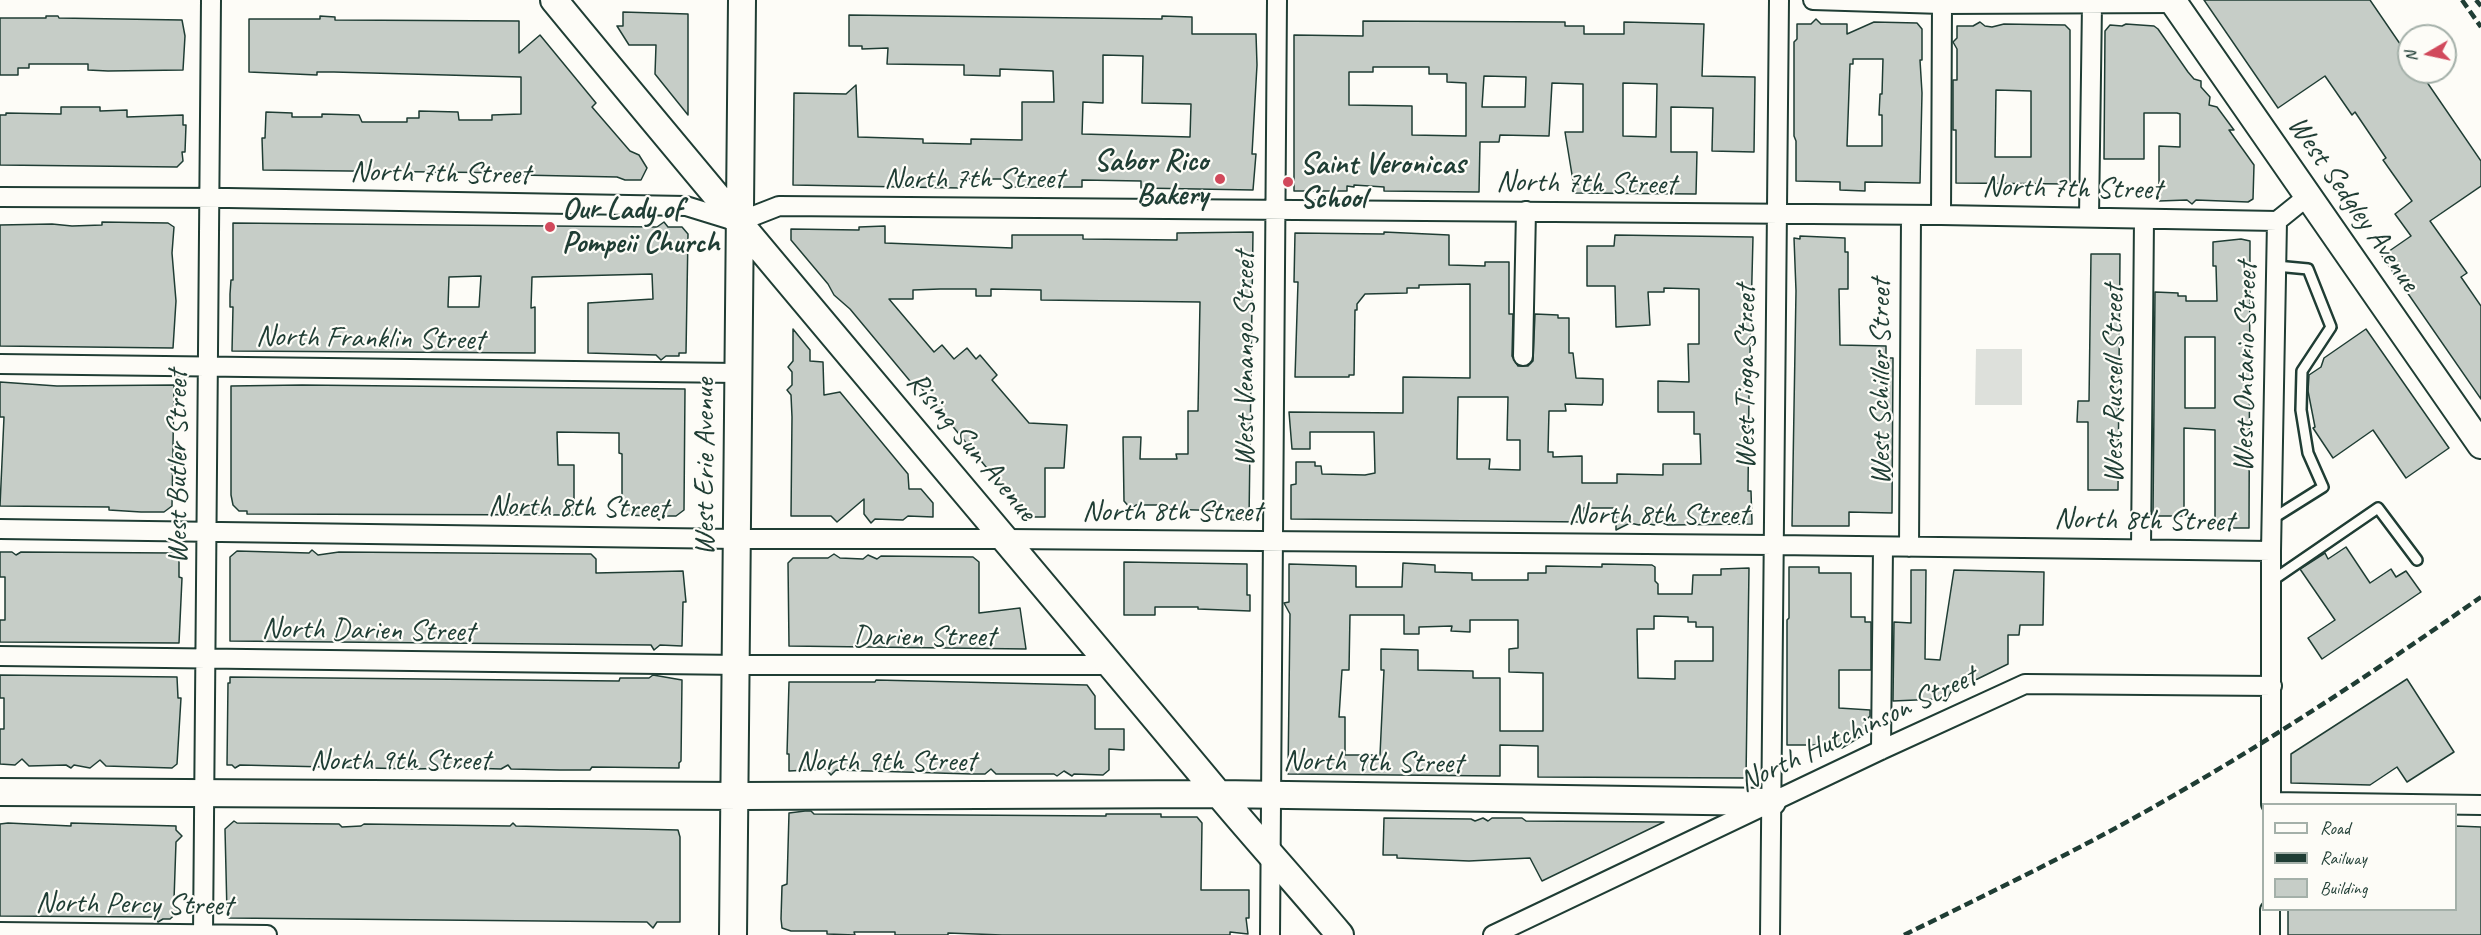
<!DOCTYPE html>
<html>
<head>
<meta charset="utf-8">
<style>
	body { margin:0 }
	#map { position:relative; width:2481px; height:935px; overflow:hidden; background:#fdfcf7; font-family:Caveat,sans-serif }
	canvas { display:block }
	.legend { position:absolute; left:2262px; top:803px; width:195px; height:108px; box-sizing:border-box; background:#fdfcf7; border:2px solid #a4b0a9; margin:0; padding:8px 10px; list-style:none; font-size:18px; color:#1f3d34 }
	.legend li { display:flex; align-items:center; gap:12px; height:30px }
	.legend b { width:30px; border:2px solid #a4b0a9 }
	.north { position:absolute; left:2397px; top:24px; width:60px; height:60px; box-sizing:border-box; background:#fdfcf7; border:2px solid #a4b0a9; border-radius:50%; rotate:261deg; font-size:16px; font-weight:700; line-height:24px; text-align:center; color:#1f3d34 }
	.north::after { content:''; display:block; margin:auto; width:21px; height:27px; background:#d1495b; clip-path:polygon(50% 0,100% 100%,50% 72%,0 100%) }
</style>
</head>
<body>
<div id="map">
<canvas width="2481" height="935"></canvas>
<ul class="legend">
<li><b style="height:8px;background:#fdfcf7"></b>Road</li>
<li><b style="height:8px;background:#1f3d34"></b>Railway</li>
<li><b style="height:16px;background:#c6cdc7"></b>Building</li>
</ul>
<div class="north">N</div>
</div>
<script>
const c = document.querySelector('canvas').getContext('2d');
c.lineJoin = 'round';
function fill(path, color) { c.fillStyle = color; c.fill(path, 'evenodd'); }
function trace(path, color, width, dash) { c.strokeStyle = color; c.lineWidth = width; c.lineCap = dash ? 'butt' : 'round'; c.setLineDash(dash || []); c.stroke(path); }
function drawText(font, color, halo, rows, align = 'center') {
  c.font = font + ' Caveat,sans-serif'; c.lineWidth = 4.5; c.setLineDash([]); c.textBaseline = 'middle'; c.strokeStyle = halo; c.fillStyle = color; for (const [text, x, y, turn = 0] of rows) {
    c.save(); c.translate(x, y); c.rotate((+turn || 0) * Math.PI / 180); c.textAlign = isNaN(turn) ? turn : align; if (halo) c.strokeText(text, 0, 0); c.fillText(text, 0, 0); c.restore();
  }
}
fill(new Path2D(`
	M1976,349H2022V405H1975Z`), '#dde0db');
const building = new Path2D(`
	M2204,0H2370L2409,57V72H2420L2481,161V186L2430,221L2467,273L2461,277L2481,306V399L2382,256L2411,236L2395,214L2412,201L2383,160L2386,158L2355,112L2352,115L2325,76L2278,108Z
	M623,12L688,14V115L655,74L656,45H629L617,26H623Z
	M849,15L1162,19V16L1192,17V34H1256L1257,65L1252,154H1256L1253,190L1141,188V181L1082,180V187H1008V179H961L960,188L793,185L794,93L846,94L856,85L858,137L923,139V143L971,144V139L1022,140V102H1054L1053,71L1000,69V76L964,75V65L887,64L888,48L862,49V46H849ZM1103,55L1143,56L1142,103L1191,104L1190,137L1082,134L1083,102L1103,103Z
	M46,16H58L59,18L182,20L185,36L183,70L108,71L88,70V64H29V68H18V75H0V18H46Z
	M320,16L335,17V20L519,21V53L540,35L596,103L592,107L630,151L639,155L647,168L641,180H625L617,177L520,175V173L263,170L262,138H265L266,112L292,113V117H322V114L359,115L362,122H407V118H419V111L458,112L459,120H492V115L521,114V77L334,72H317V75L249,72V19H320Z
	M1816,19L1821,24H1847V34L1874,22L1917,23L1922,29V60H1920L1922,93L1920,183L1865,182V191L1840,190V182L1796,181V141L1794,136V42L1797,39V24H1811ZM1853,59H1883L1882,94H1880L1879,115H1882V146H1847L1850,64H1853Z
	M1363,21L1565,22V26H1584V34H1624V22L1704,24L1702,76L1755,77L1754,152L1712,151L1713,108L1671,107V152H1697L1696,194L1575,193L1565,132H1583V84L1552,83L1549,136L1500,135L1499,142H1480L1479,192L1384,191V187L1354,185V187L1347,186V191H1294V35L1363,36ZM1373,67H1429V74H1447V82L1466,83V136L1412,135V106L1349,105V72H1373ZM1484,76L1526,77L1525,107H1482ZM1623,83L1657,84L1656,137L1623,136Z
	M1980,22L1985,26L1992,27L2004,24L2065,25L2070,30V184L1956,183V130H1953V80H1957V49L1953,42L1957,38V26H1973ZM1996,90L2031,91V157H1995Z
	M2126,24L2154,26L2158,29L2188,72L2194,79L2201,81V87L2210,97L2209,105L2217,107L2234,130H2229L2254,165L2253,199L2248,202L2196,200L2192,204L2187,200L2159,201V146L2180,147V114L2177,113H2144V159H2104L2105,31L2110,25L2122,26Z
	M61,107H100V111L127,110V117L183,115V125H186L185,152H182L183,161L177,167L0,165V115H6V113L61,114Z
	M102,222L168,223L174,227L172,253L176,301L173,348L0,346V225L52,224L72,226L102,225Z
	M664,222L668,227H682L688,234L686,353H679V356H666L661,360L656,355L588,353V303L653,299L652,274L532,277L531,308L535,307V353L232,351L233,307H230V294L231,280H233V223L657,227ZM481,276L479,307H448L449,277Z
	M885,226V243L1012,248V235H1083V239L1177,240V233L1253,232L1249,520H1231V511L1162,509V505H1136L1131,509L1124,501L1123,437H1141L1140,459H1177L1176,454H1188V411H1198L1200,302L1041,300V290L991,289V296H976V289H940L913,290V299H889L934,352L942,345L954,359L967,348L976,359L980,355L997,375L992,380L1029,423L1067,425L1064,468H1045V517H1027L918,384L915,387L850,309L834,295L828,284L791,240V229L859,230V227Z
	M1384,232L1449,235V265L1485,266V262H1509V314H1513L1512,356L1518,366H1528L1533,361L1535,314L1558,315V318H1569V353H1573L1576,378L1603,379V402L1602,405L1565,404L1566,411H1549L1548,452H1553V457L1582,456V483H1617V474L1663,475V464H1701L1700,434H1694V412H1658V381L1689,382L1688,344H1699V289L1664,288V292H1648L1650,325L1616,327L1615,286H1587V246H1614L1615,235L1753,237L1749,394L1748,491H1751L1752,524L1668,525L1660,522L1654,525L1645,523L1639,525L1630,523L1616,530V508H1584V522L1291,519V485L1296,484V462H1315V466H1321L1322,474L1365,475L1375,473L1374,432H1310V449H1292L1289,412L1403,413V377L1470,378V284L1419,285V288H1407V293L1365,294L1357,304V310H1355L1354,375H1349V377H1295L1298,282H1294L1295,233L1384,234ZM1458,397H1508L1507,440H1520V470L1489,469L1490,459H1457Z
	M1800,236L1845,238V252H1848V289H1839L1840,345L1886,346V358H1893L1892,513L1849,512V526H1792L1796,291L1794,238L1800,239Z
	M2241,239L2250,241L2249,528H2215V430L2184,428V516H2153L2155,292L2178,293V296H2186V301H2217L2216,266H2213V242ZM2185,337H2215V408H2185Z
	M2091,254H2120L2118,490H2088V422H2077L2078,401H2089Z
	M793,329L810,350V361L823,362L824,395L840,392L908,474L909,489H921L933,503V517L908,516L903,520L875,519L871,523L864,514V499L837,522L831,516H791L792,417L791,395L787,390L792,385V372L788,367L793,361Z
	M2366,329L2449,448L2406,478L2373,430L2333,458L2313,428L2315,427L2308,391L2309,375L2321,367L2324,358Z
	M0,382L57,386L174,385L172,506L164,512H141L109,510V507L0,506L4,417H0Z
	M302,385L685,389L684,510L676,516H666L659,520L655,516L622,515V454L619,453V433L557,432L558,465H574V515L247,514V511H239L233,505L231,495V386Z
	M2346,547L2370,583L2391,569L2396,577L2406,571L2421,592L2322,659L2308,638L2335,620L2300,569L2325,553L2328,559Z
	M312,550L318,555L339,552L591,554L596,559V573L683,571L686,602H683L682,646L660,645L654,650L651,645L230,641V557L237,551L309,553Z
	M0,552H12L16,555L21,552L174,553L179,557V577L182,578L179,643L0,642V620H5V577H0Z
	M834,554L840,558L863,559L868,555L877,559L881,556L973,557L979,562V613L1020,608L1026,649L789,646L788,563L793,558H828Z
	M1124,562L1247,564V595H1250V611L1198,609V607H1155V615H1124Z
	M1403,563L1435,565V572L1472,573V580H1528V573H1546V566L1602,567V564L1652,565L1655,567V581L1658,584V594H1692L1693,575H1721V569L1749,568L1746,778L1538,777V746L1500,745V776L1288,774L1290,614L1284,603L1289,602V564L1356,566V587H1402ZM1350,615H1404V634H1419V627L1452,626L1451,631L1470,632V620H1518V648L1509,649V672L1543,673V731H1500V678H1473V671L1418,670V650L1381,649V670H1384L1380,755H1345V717H1339L1342,670H1349ZM1654,616L1688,617V622H1696V627H1713V661H1675V679L1638,678L1637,629H1654Z
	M1789,567H1819V573H1851V617H1865V622H1871V670H1839V708L1870,710V716L1864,722L1863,735L1842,748L1833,745H1787V620L1789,618Z
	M1911,570H1926L1925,659L1940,660L1954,570L2044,572L2043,625H2020L2019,635H2008V664L1951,692L1946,701L1939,699L1893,701L1894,622L1911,623Z
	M0,675L177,677L178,698H181L177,764L172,768L106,766L100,760L90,768L74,765L71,768L66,765L29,766L22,759L15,765L0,764V729H4V698H0Z
	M653,675L682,680L681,761L679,763V768L592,767L590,770H560L511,769L508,765L501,769L468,768L462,765L458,768L414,769L240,765L235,768L232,765H227L228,683H230V677L619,681L620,678H649Z
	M2407,679L2454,752L2407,782L2397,767L2370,785L2291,783V754Z
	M876,680L1087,685L1095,696V729H1124V750L1109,749V770L1103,775L1074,774L1072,776L1064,771L1057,776L1054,774H996L991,769L985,774H971L836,770L831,775L826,769L789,771V754H787L789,682H875Z
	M805,811H811L814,814L1106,816V814H1161V817H1197L1202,823L1201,890H1249V918H1246L1248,934L1230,932V935H1002L948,933V935H895V932H854L855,935L827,934V931H791L782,928L781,919L782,886L787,884L789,813Z
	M1384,818L1471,819L1475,821L1483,818L1488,821L1492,818H1522L1526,821L1664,822L1542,881L1530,858L1469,861L1397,858V855H1383Z
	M234,821L237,823L339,824L342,827L361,826L364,824L510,826L513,823L516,826L678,830L680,837V922H657L653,928L647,922L229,918V913H227L225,829Z
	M8,823L71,826V823L176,826V830L182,836L176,842L174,900L178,912L170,919H163L158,922L153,917L0,916V824Z
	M2456,826L2481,827V935H2288V909H2456Z`);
fill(building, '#c6cdc7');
trace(building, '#1f3d34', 1.5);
const lane = new Path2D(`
	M2272,519L2323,487L2308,453L2301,410L2302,371L2331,327L2308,269L2276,266
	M2273,580L2378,508L2417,560`);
const street = new Path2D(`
	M1813,0L1942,4L2175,3
	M0,197L228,198L686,206L738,222L779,206L1941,215L2277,221
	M1941,215L1942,4
	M2089,217L2092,4
	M1523,356L1526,211
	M0,364L738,373
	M0,529L737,539H1006L1774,545L2271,551
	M1909,547L1911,216
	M2141,549L2144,219
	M0,656L741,665H1113
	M1881,750L1883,547
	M2271,802L2481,805
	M2271,804V551L2277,221L2308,196
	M0,932L267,935
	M203,935L211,0
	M1270,935L1277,0
	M1493,935L1881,750L2025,684L2272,686
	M1770,935L1779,0
	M2270,935V910`);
const secondary = new Path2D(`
	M554,0C772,265 996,527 1216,791C1256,839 1299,886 1340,935
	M2172,0L2481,445
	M0,792L740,796L1218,794L1772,802
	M733,935L742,0`);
trace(lane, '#1f3d34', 14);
trace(street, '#1f3d34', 22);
trace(secondary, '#1f3d34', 30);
trace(lane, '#fdfcf7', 9);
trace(street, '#fdfcf7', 18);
trace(secondary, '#fdfcf7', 26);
trace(new Path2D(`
	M2462,0L2481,27
	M2476,0L2481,6
	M1904,935C1998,889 2093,843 2183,790C2285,731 2384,665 2481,597`), '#1f3d34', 4.5, [9, 4.5]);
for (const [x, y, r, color] of [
	[1220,179,6,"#d1495b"],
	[1288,182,6,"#d1495b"],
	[550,227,6,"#d1495b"]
]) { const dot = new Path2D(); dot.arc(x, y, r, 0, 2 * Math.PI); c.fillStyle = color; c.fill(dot); trace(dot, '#fdfcf7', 2); }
drawText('bold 30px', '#1f3d34', '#fdfcf7', [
	["Sabor Rico",1208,162,"right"],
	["Bakery",1208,196,"right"],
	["Saint Veronicas",1300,165],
	["School",1300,199],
	["Our Lady of",562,210],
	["Pompeii Church",562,244]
], 'left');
drawText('30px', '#1f3d34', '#fdfcf7', [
	["North 7th Street",440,174,1],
	["North 7th Street",974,179],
	["North 7th Street",1586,184,1],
	["North 7th Street",2072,189,1],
	["West Sedgley Avenue",2353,204,55],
	["North Franklin Street",370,339,1],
	["West Venango Street",1245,359,-90],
	["West Ontario Street",2246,367,-89],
	["West Tioga Street",1746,377,-90],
	["West Schiller Street",1881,382,-90],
	["West Russell Street",2114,384,-90],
	["Rising Sun Avenue",971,447,50],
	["West Butler Street",178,467,-90],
	["West Erie Avenue",705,467,-90],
	["North 8th Street",578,508,1],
	["North 8th Street",1172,512],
	["North 8th Street",1658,515],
	["North 8th Street",2144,521,1],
	["North Darien Street",368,631,1],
	["Darien Street",924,637],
	["North Hutchinson Street",1858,730,-25],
	["North 9th Street",400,761],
	["North 9th Street",886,762],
	["North 9th Street",1373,763,1],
	["North Percy Street",134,905,1]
]);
</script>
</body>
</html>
